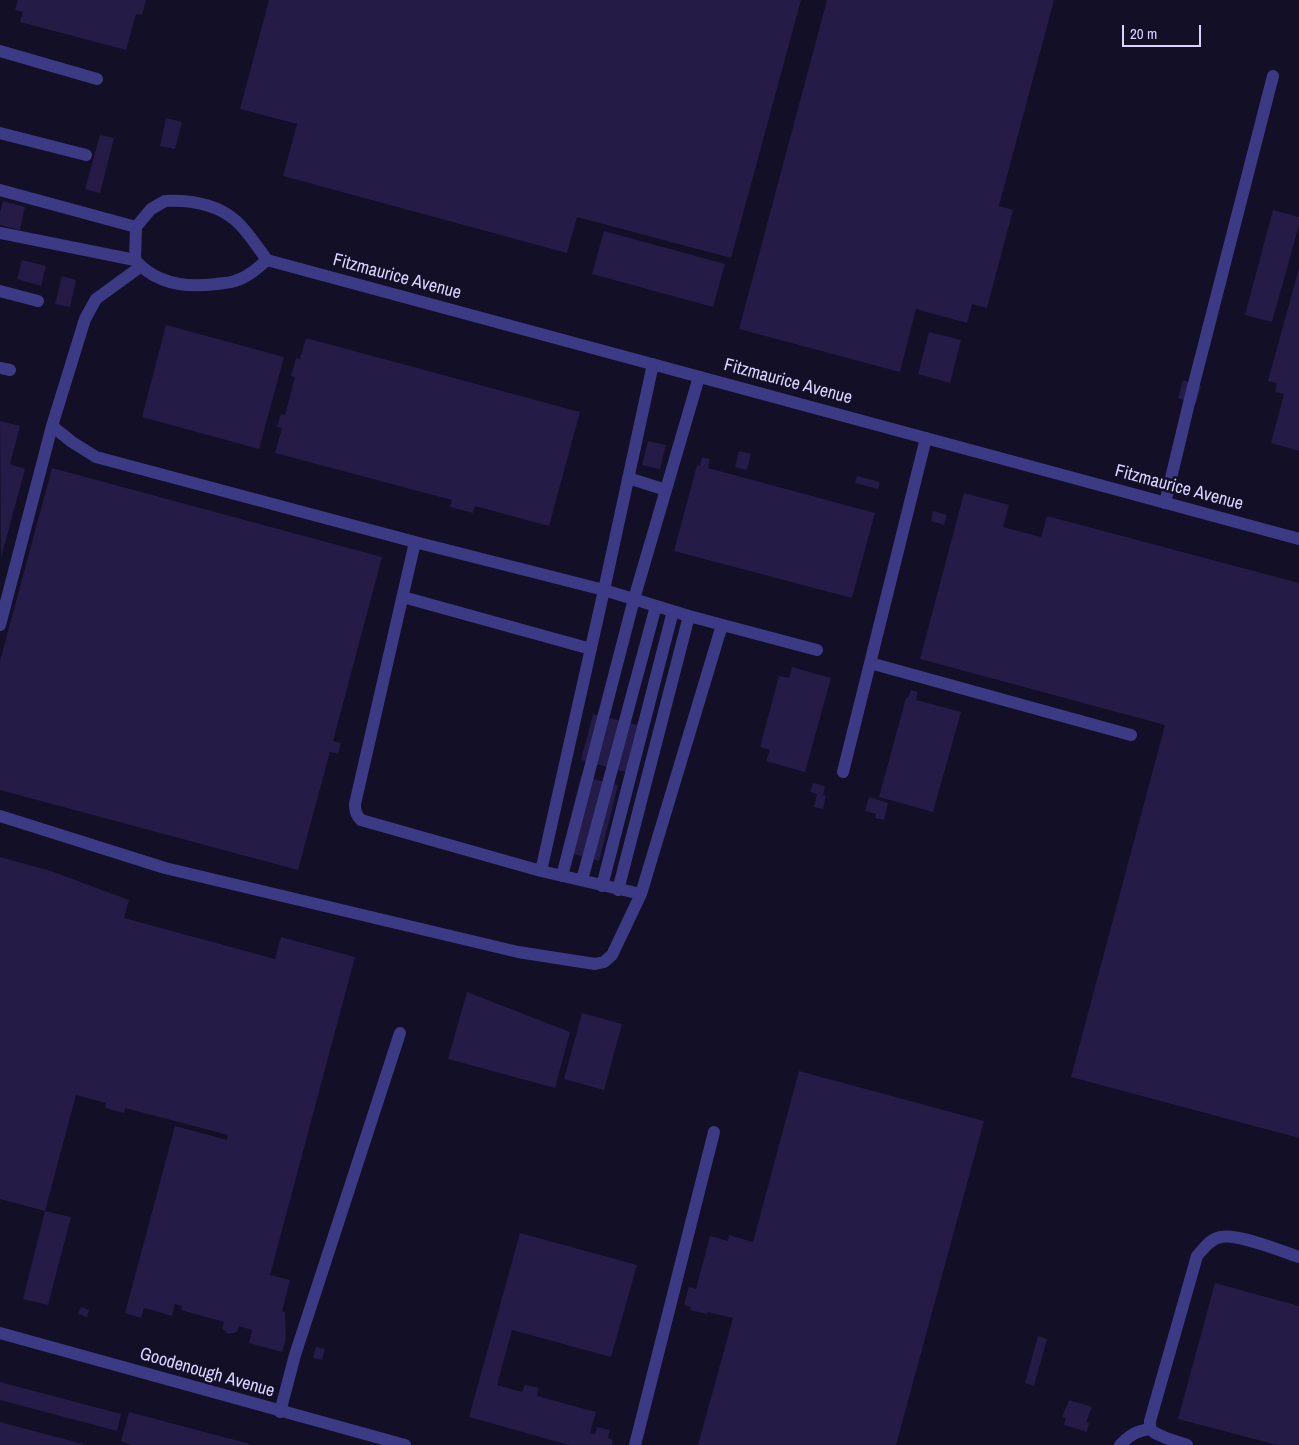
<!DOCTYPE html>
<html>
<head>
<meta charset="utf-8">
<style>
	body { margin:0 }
	#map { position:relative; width:1299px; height:1445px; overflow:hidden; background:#130f26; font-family:"Archivo Narrow",sans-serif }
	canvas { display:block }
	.scale { position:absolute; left:1122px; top:25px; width:79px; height:22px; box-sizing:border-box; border:2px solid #d9d4ff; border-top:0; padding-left:6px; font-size:15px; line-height:18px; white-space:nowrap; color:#d9d4ff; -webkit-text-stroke:4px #130f26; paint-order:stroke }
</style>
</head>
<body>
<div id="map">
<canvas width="1299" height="1445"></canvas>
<div class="scale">20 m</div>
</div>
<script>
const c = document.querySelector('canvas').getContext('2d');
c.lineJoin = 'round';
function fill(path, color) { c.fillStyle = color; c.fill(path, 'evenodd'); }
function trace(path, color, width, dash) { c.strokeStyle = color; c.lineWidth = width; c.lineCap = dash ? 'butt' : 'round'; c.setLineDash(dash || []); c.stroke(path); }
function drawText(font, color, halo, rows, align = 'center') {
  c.font = font + ' "Archivo Narrow",sans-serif'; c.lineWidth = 5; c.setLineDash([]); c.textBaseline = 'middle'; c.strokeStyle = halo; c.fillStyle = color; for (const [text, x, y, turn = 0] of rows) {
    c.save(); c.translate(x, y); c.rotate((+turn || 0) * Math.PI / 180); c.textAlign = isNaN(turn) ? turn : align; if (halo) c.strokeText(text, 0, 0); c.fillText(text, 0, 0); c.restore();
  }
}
fill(new Path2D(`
	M18,0H146L142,15L136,14L126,50L20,22L23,12L15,10Z
	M269,0H801L731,258L577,217L567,253L283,176L297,124L240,109Z
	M827,0H1054L999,206L1013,210L987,308L972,304L967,323L916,309L900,372L739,329Z
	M166,118L182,122L175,149L160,146Z
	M100,135L114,138L100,193L85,189Z
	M3,201L25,207L20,230L0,225V212Z
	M1273,210L1299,217V225L1272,322L1245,315Z
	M604,231L725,264L713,307L592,274Z
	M22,260L46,266L41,286L17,279Z
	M1299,268V451L1271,443L1284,394L1275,392L1277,383L1268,381Z
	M62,276L76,280L70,307L55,304Z
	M166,325L284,357L259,449L142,417Z
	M929,332L961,340L950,383L918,374Z
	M306,338L580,412L549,526L475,506L473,513L450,507L452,500L275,453L282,428L277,427L281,414L285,415L295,377L291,376L296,358L300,359Z
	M1183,380L1201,386L1196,404L1178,398Z
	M0,421L20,426L10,464L25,469L1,558Z
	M648,441L666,445L660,469L642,465Z
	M739,451L751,454L747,470L735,467Z
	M702,457L710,459L708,468L875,513L852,598L674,551L697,465L700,466Z
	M52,468L382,557L333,741L341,743L338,754L330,752L298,870L0,790V661Z
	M857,476L880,482L878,489L855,483Z
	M964,493L1009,505L1003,527L1041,537L1047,516L1299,583V1138L1071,1077L1165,725L920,659Z
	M933,511L947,515L944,525L931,521Z
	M792,667L831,678L805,772L766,761L770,750L760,747L779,676L789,678Z
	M911,690L918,692L916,700L961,712L933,812L879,797L906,698H908Z
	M593,714L638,725L626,772L581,760Z
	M581,776L618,785L599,861L562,851Z
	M813,783L825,786L823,795L826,796L823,809L814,807L817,794L810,792Z
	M869,797L888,803L884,820L875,818L876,814L865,811Z
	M0,857L51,871L129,900L124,918L275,959L281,937L355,957L270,1275L290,1280L282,1311L285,1312L286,1339L282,1352L249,1343L252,1330L239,1326L237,1332L228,1334L222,1328L224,1322L181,1310L182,1306L175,1304L172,1316L144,1308L141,1318L125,1313L175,1126L227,1140L228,1135L125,1108L124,1113L105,1108L106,1103L76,1095L45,1211L71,1217L48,1305L23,1299L45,1211L0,1199Z
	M467,992L570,1032L555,1088L448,1059Z
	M582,1013L622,1024L604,1090L564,1079Z
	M799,1071L984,1121L896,1445H698L733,1318L708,1312L707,1314L690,1310L691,1307L684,1305L689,1287L696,1289L710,1236L728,1241L729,1235L753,1242Z
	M520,1233L637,1265L611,1357L512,1330L497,1385L522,1392L525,1385L539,1388L537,1396L596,1412L590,1433L595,1434L597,1427L610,1430L608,1438L613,1440L612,1445H569L469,1417Z
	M1215,1283L1299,1306V1445H1277L1178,1419Z
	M81,1307L89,1310L87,1317L78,1314Z
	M1038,1336L1047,1339L1034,1386L1025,1383Z
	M316,1347L325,1349L322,1360L313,1358Z
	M0,1382L121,1414L117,1431L0,1400Z
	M1069,1400L1092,1407L1086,1422L1089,1423L1087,1432L1064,1425L1066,1418L1062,1417Z
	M129,1412L250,1444V1445H131L121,1441Z
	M0,1422L83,1444V1445H0Z`), '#241b47');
trace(new Path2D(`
	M0,51L97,79
	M0,133L86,155
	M0,190L136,227
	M0,233L135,260
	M0,291L38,301
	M0,368L10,370
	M52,426L72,442L96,457L415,542L604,590L689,616L817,650
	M628,478L666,490
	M1165,503L1189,403L1273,76
	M415,542L355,804C355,811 356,815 361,820L541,871L641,894
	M403,597L591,649
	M0,625L52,426L85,319L96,299L140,267
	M870,663L1131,735
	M843,772L926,438
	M0,816L165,868L518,952L595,964L604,962L612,955L641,894L722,625
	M541,871L604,590L653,364
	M562,876L634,599L699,377
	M582,880L656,606
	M602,886L673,611
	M618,890L689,616
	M280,1412L295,1355L400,1033
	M635,1445L714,1132
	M1120,1445C1130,1435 1136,1431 1150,1429
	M1187,1445L1166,1438L1155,1433L1150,1429V1421L1197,1256C1204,1248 1210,1239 1221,1237C1237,1233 1281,1251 1299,1257`), '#3d3a85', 12);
trace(new Path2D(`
	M165,201C189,200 216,204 235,220C247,230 258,248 267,260C258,268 248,277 235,281C230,283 222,283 216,284C186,288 156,284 135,260L136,227L151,209Z
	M267,260L1299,539
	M0,1333L405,1445`), '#3d3a85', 12);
drawText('18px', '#d9d4ff', '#130f26', [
	["Fitzmaurice Avenue",397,277,15],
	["Fitzmaurice Avenue",788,382,15],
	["Fitzmaurice Avenue",1179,488,15],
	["Goodenough Avenue",207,1373,16]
]);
</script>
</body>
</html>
